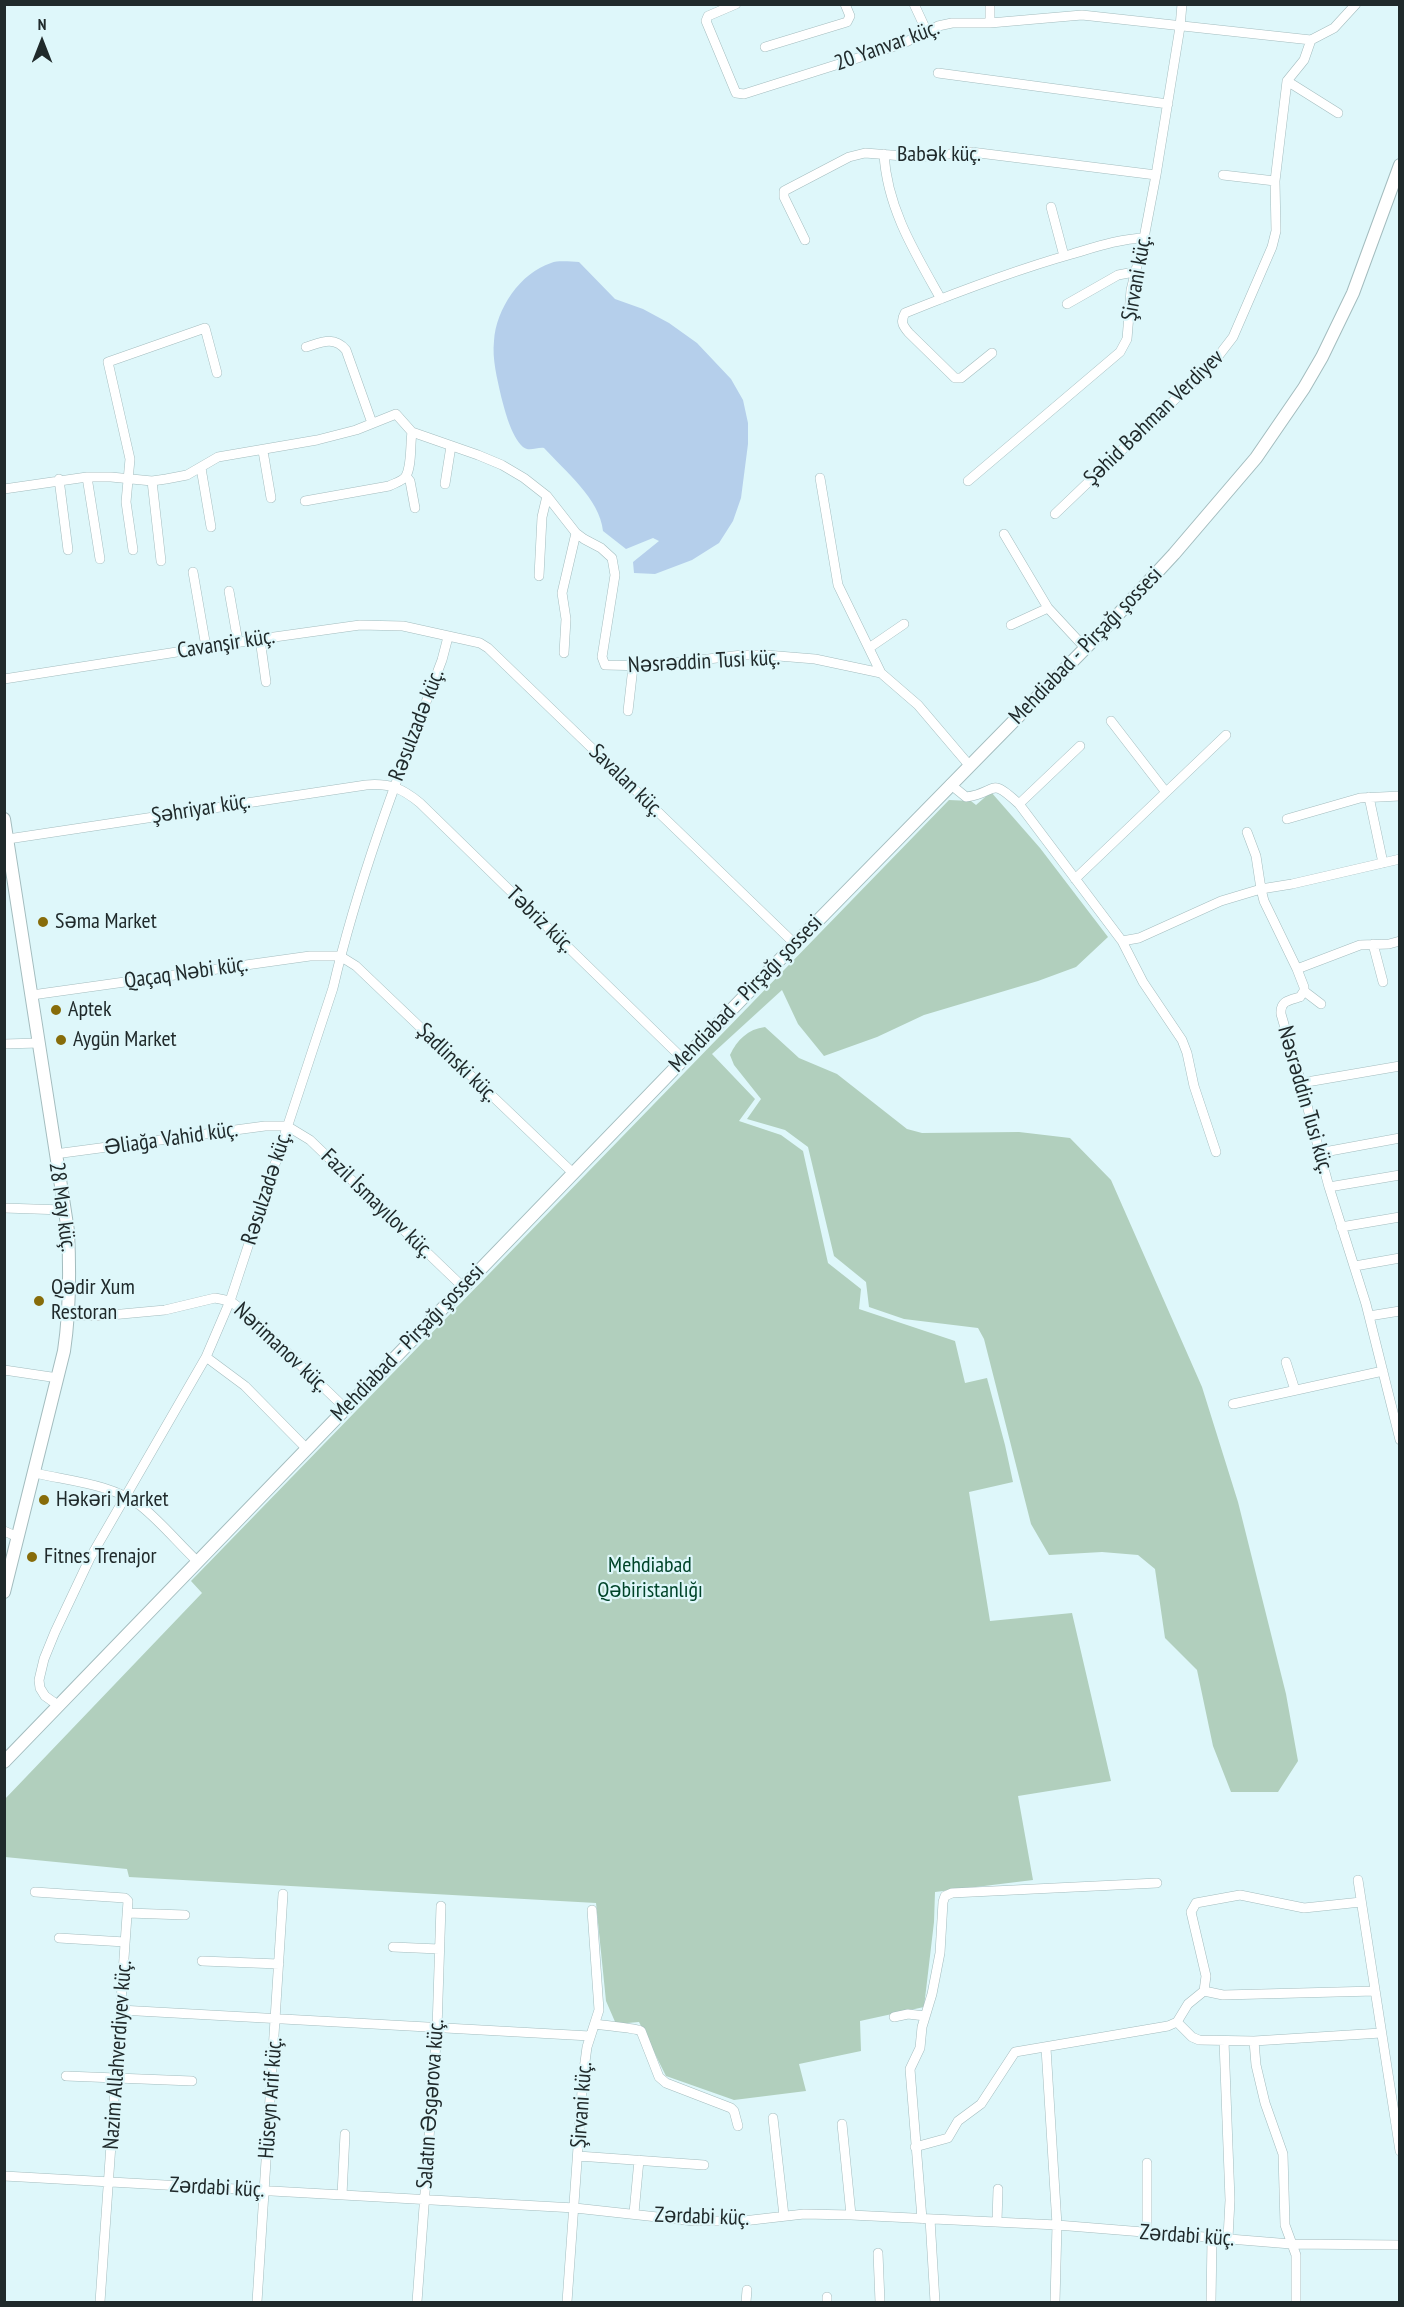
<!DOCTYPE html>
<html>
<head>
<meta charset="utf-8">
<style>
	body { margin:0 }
	#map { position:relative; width:1404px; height:2307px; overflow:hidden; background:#def7fa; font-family:"PT Sans Narrow",sans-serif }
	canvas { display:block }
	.frame { position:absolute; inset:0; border:6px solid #202a2b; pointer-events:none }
	.north { position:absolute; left:12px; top:12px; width:60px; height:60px; -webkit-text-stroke:4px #def7fa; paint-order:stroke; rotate:0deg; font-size:16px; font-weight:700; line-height:24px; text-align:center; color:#202a2b }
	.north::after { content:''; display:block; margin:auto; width:21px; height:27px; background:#202a2b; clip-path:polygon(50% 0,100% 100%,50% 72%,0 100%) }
</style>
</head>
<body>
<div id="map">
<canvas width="1404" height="2307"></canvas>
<div class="frame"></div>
<div class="north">N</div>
</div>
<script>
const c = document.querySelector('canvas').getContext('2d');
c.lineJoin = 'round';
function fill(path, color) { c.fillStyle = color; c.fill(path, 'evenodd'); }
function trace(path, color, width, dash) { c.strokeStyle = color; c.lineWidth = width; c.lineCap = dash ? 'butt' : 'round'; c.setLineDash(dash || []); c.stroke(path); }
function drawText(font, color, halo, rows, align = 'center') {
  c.font = font + ' "PT Sans Narrow",sans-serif'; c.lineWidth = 4.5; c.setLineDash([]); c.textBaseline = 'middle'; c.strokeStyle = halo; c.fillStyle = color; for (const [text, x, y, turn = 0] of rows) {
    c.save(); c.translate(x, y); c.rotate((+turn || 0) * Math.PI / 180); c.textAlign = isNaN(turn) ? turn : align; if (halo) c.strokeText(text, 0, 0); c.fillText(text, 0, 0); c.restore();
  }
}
fill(new Path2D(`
	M991,792L1040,848L1108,937L1076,967L1038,981L924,1015L877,1037L824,1056L798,1024L782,990L712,1054L755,1099L739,1121L781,1135L803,1151L828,1263L861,1289L859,1309L955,1341L965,1383L987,1378L1005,1445L1013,1482L969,1492L990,1621L1072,1613L1111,1781L1018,1796L1033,1880L935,1892L934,1922L924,2007L860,2021L861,2051L799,2064L806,2091L734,2100L666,2076L639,2022L616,2024L606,2001L596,1903L129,1877L127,1869L5,1857L4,1800L202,1593L191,1581L949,800L971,801L976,805Z
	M765,1027L799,1058L837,1074L907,1129L922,1133L1019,1132L1070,1138L1111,1180L1202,1387L1238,1502L1286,1694L1298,1761L1278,1792H1231L1213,1746L1197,1670L1165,1638L1155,1569L1138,1555L1102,1552L1049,1555L1031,1524L984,1339L978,1328L904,1319L869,1307L866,1282L834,1256L808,1147L785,1130L747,1119L761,1099L734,1065L730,1055C737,1040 748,1029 765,1027Z`), '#b1cfbd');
fill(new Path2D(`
	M579,262L615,299L643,309L669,323L697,343L731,379L743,400L748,423V444L741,498L733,521L719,543L692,560L655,574L634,573L633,562L659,541L653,538L626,549L603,531C600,499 565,471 544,448C537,447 529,452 523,447C511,436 505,411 501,396C497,378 492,359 494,341C496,309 520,273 551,263C559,260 571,262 579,262Z`), '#b5cfeb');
const street = new Path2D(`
	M736,4L708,16L706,21L736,93L744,94L902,44L938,26L952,23H990L1082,15L1311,40L1334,28L1356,4
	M914,4L927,32
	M990,4V23
	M765,47L847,22L850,16L845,4
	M938,73L1168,104
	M1287,81L1338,113
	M884,154C887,208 915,253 941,299
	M1223,175L1275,181
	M1051,207L1064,256
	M805,240L784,197V191L849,157L865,153L916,157L971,152L1156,175
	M1067,304L1118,275L1134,272
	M306,347C322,342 334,336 346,350L372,423
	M992,353L961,378H955L909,333C903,326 900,322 905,313C960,291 1015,270 1072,254C1096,247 1119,239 1144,238
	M263,451L271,498
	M201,468L211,527
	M406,476L410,481L415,508
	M87,477L100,559
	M820,478L838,585L881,673
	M59,479L68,550
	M152,481L161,561
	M968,481L1120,352L1127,339L1131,290L1144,238L1156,175L1180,27L1182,4
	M445,484L451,446
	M4,489L87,477H111L152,481L166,479L187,475L218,457L317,440L356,430L396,414L412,432L478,455L502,465L524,478L547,496L576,533L584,539L601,548L612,558L615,575L602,657L605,665L649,666L742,655H766L815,659L881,673L918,705L969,765
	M305,501L389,486C395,483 403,481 406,476C412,465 410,445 412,432
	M1055,514L1213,363L1233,337L1272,247L1276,231L1275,181L1287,81L1304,60L1311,40
	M1004,534L1048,608L1086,649
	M133,550L126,502L130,459L108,362L205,328L217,373
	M193,572L206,647
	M539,576L542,517L547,496
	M229,591L238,642
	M1011,625L1048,608
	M260,639L266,682
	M869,648L904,624
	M564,653L566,619L562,593L576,533
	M4,679L260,639L360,625L403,626L480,643L488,648L795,944
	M628,711L633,667
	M1111,721L1165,791
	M950,784L966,797C998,793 988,775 1019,804L1122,941L1139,938L1221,901L1261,889L1264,901L1297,969L1304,987V991L1300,997C1289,1000 1280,1001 1281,1014L1301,1083L1329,1187L1366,1304L1400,1440
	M1369,797L1383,863
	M1019,804L1080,746
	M1287,819L1360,798L1400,796
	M1247,832L1256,856L1261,889L1292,884L1400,859
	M8,839L366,785C389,783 402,788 420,803L683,1059
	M1075,879L1226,735
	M1122,941L1143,982L1182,1040L1187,1053L1194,1086L1216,1152
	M1373,944L1383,982
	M1297,969L1360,945L1389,944L1400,941
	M1304,991L1321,1004
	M32,995L310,956H340L356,966L573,1173
	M4,1044L39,1043
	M1301,1083L1400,1066
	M1319,1153L1400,1138
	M55,1154L265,1126H287L310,1140L463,1287
	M1329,1187L1400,1175
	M4,1208L64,1210
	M1341,1227L1400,1217
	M1355,1266L1400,1258
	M69,1315L100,1316L165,1310L215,1298L230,1301L245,1312L345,1408
	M1369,1316L1400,1311
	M206,1357L245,1386L306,1448
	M1286,1362L1295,1390
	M4,1370L58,1378
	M1233,1404L1383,1371
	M35,1473C69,1481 112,1484 141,1506C161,1522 179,1544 198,1562
	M4,1531L18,1537
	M59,1706L45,1696L40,1688L39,1680L44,1659L55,1632L90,1558L206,1357L230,1301L333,988C359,876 401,768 442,660L448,637
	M1358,1880L1400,2151
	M35,1892L125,1898L128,1901L100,2302
	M128,1913L185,1915
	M59,1938L125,1942
	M393,1947L439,1949
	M202,1961L279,1964
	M1204,1991L1223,1995L1375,1991
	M120,2010L590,2036
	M894,2017L908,2014L925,2016
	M1177,2022L1192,2037L1199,2040L1254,2041L1381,2033
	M596,2024C606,2026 636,2028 641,2031L659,2077L666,2083L731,2108L734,2111L738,2126
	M1224,2041L1230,2200L1228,2238
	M1254,2041L1256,2065L1265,2103L1283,2154L1285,2225L1296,2255V2302
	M1046,2048L1057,2225L1055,2302
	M66,2076L192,2081
	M773,2118L784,2216
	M842,2124L851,2215
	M915,2147L948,2138L958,2121L981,2104L1015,2052L1168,2026L1177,2022L1188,2004L1204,1991L1206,1976L1191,1912L1196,1903L1240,1895L1304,1908L1361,1902
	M578,2156L704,2165
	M1147,2163V2233
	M4,2176L575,2208L694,2221H743L804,2214L851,2215L1057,2225L1291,2244L1400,2245
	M342,2195L345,2134
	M634,2213L639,2160
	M922,2219L910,2069L920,2048L922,2027L932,1994L940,1953L943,1902L945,1896L952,1893L1157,1883
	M930,2219L935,2302
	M997,2221L998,2189
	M878,2253L880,2302
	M257,2302L283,1894
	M417,2302L437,2029L441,1906
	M567,2302L583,2077L587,2047L599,2010L592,1910
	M746,2302L747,2290
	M827,2302V2297
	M1211,2302L1212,2238`);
const secondary = new Path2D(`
	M4,819L68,1231C70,1272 70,1311 64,1351L4,1592
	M4,1762L795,944L1112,621L1174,554L1256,458L1304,388L1322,357L1353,293L1400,165`);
trace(street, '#a3bcbe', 10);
trace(secondary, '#a3bcbe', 14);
trace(street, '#fff', 9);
trace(secondary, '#fff', 12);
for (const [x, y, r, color] of [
	[43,922,6,"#876c0a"],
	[56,1010,6,"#876c0a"],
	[61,1040,6,"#876c0a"],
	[39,1301,6,"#876c0a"],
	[44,1500,6,"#876c0a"],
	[32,1557,6,"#876c0a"]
]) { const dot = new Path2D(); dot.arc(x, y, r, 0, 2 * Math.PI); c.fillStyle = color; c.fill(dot); trace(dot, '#def7fa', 2); }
drawText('22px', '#202a2b', '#def7fa', [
	["20 Yanvar küç.",887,46,-20],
	["Babək küç.",939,155],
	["Şirvani küç.",1137,278,-80],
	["Şəhid Bəhman Verdiyev",1154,418,-44],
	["Cavanşir küç.",226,644,-9],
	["Mehdiabad - Pirşağı şossesi",1086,646,-46],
	["Nəsrəddin Tusi küç.",704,662,-3],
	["Rəsulzadə küç.",417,725,-69],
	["Savalan küç.",626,781,44],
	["Şəhriyar küç.",201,809,-9],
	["Təbriz küç.",540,920,44],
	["Qaçaq Nəbi küç.",186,973,-8],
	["Mehdiabad - Pirşağı şossesi",746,994,-46],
	["Şadlinski küç.",457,1063,44],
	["Nəsrəddin Tusi küç.",1305,1100,74],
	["Əliağa Vahid küç.",171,1139,-8],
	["Rəsulzadə küç.",267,1188,-72],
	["Fazil İsmayılov küç.",377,1204,44],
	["28 May küç.",62,1207,82],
	["Mehdiabad - Pirşağı şossesi",408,1343,-46],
	["Nərimanov küç.",281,1348,43],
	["Nazim Allahverdiyev küç.",118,2055,-86],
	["Hüseyn Arif küç.",271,2098,-86],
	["Salatın Əsgərova küç.",431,2104,-86],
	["Şirvani küç.",582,2105,-86],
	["Zərdabi küç.",217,2188,3],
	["Zərdabi küç.",702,2217,2],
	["Zərdabi küç.",1187,2236,4]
]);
drawText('22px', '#202a2b', '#def7fa', [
	["Səma Market",55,922],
	["Aptek",68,1010],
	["Aygün Market",73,1040],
	["Qədir Xum",51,1288],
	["Restoran",51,1313],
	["Həkəri Market",56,1500],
	["Fitnes Trenajor",44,1557]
], 'left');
drawText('22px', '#004429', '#def7fa', [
	["Mehdiabad",650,1566],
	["Qəbiristanlığı",650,1591]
]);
</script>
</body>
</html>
